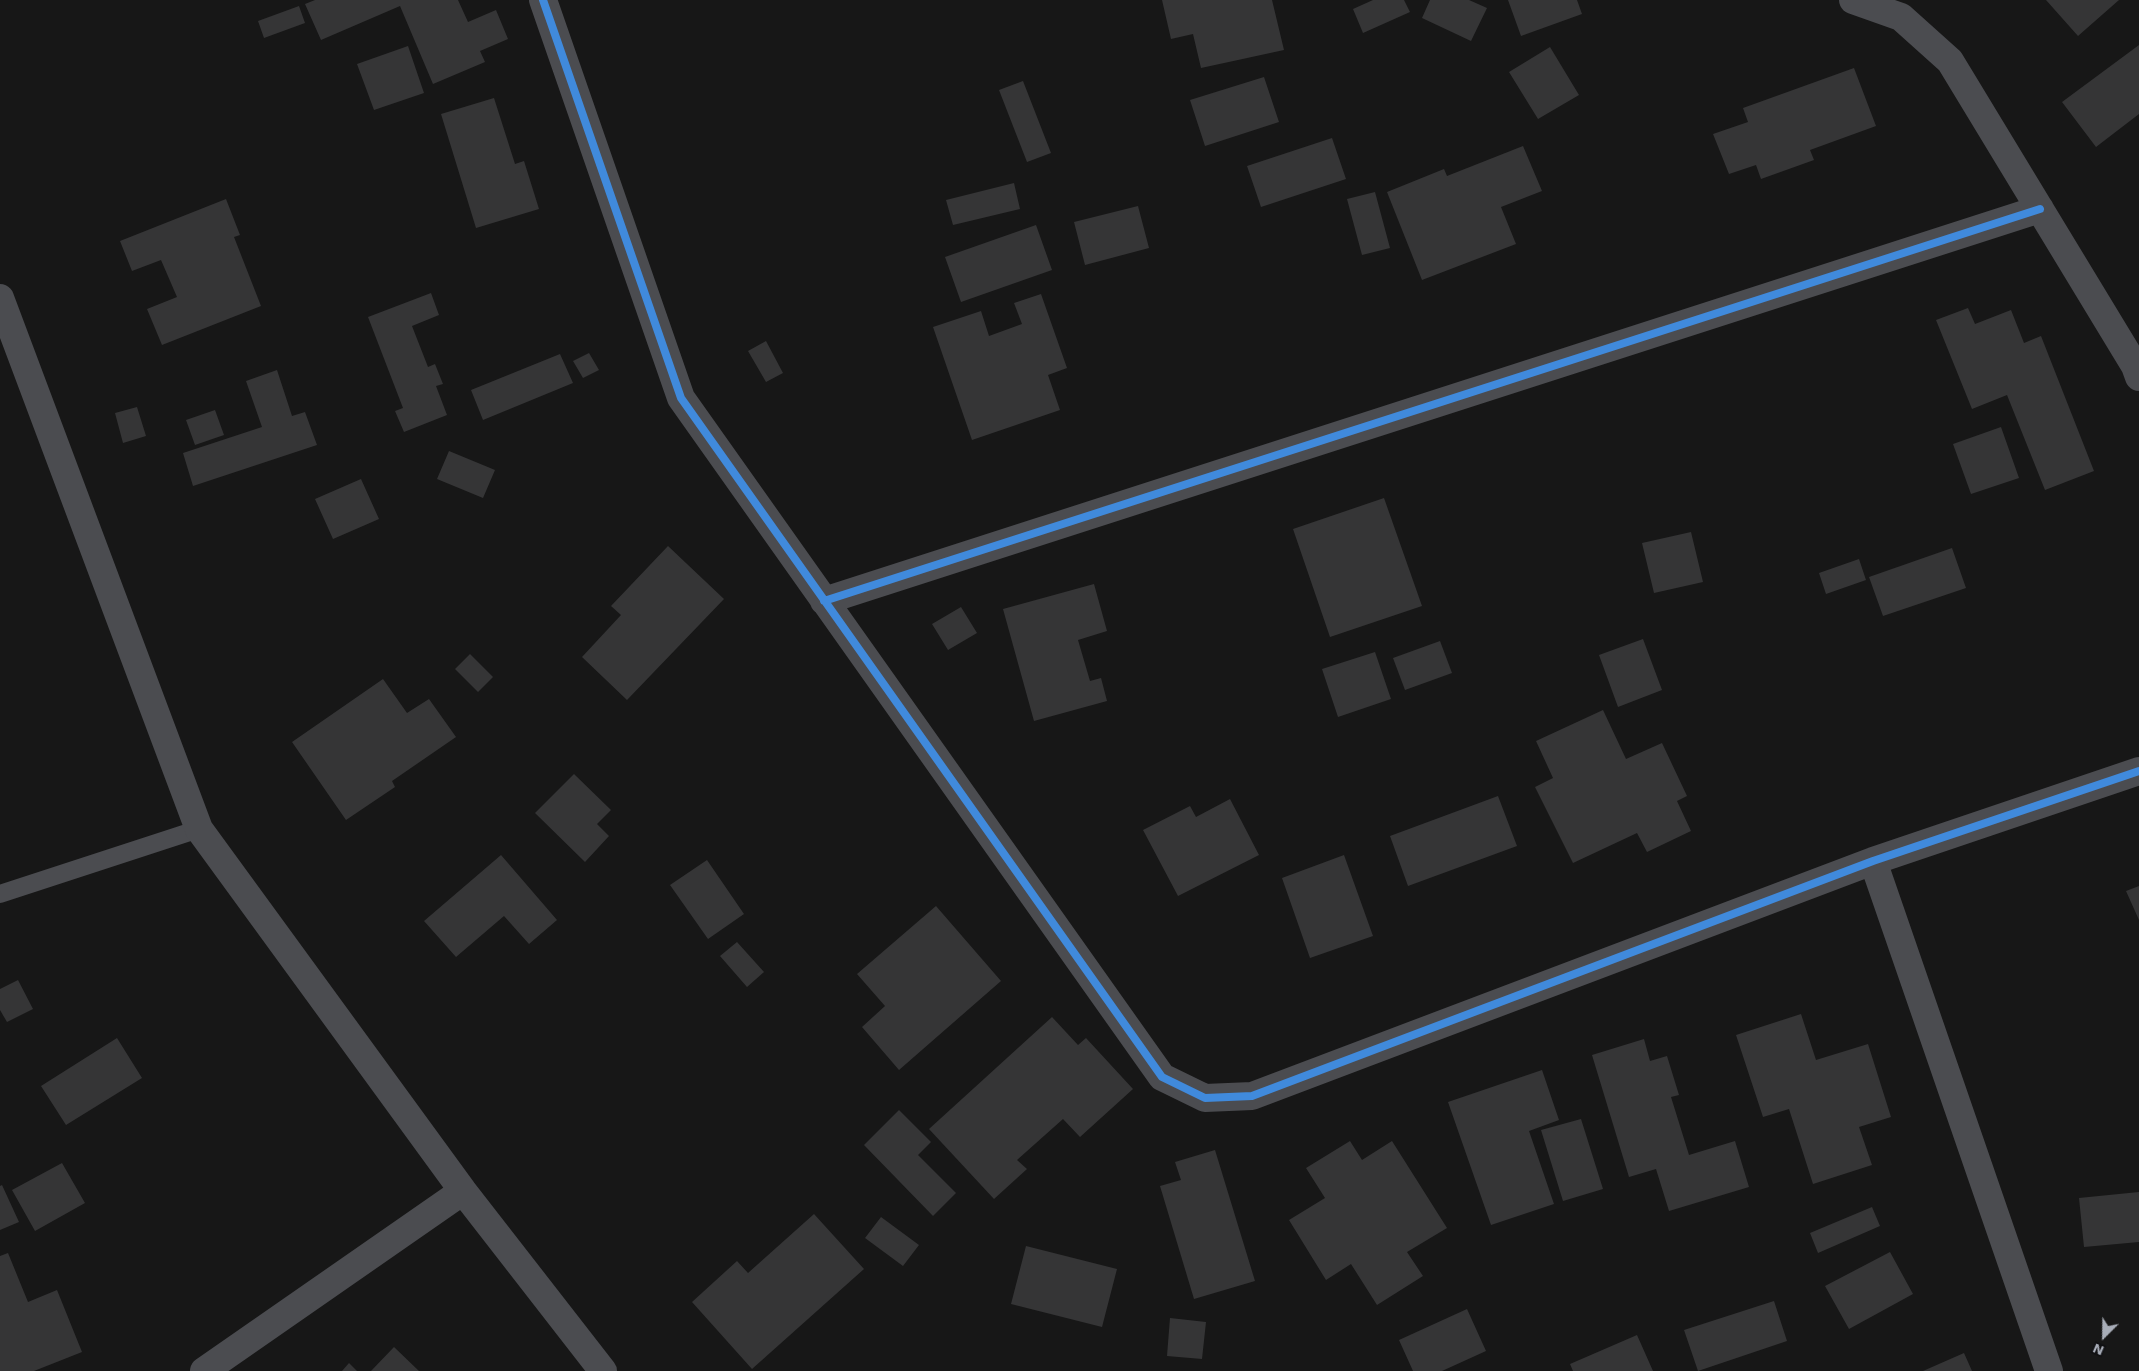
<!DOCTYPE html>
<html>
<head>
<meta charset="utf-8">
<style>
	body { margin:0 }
	#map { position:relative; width:2139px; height:1371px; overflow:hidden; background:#171717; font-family:"Work Sans",sans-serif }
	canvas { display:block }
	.north { position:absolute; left:2079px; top:1311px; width:50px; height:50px; -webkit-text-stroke:4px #111113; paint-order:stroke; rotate:203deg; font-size:14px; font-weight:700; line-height:20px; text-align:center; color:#a8adb8 }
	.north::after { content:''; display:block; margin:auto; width:18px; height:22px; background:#a8adb8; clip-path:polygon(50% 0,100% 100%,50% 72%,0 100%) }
</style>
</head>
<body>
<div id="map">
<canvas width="2139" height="1371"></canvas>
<div class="north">N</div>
</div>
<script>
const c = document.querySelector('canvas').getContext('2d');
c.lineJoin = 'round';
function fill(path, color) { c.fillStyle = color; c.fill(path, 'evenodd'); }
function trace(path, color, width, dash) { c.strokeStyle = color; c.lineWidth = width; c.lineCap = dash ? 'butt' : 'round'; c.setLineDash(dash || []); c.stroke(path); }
fill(new Path2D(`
	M315,0H458L468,22L496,10L508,39L480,51L485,62L433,84L400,6L321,40L305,4Z
	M1162,0H1272L1284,50L1201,68L1193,34L1171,39Z
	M1373,0H1404L1410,12L1363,33L1353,9Z
	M1430,0H1469L1487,8L1471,41L1422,18Z
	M1508,0H1577L1582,14L1521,36Z
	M2046,0H2119L2078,36Z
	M299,6L305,23L264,38L258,21Z
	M2139,45V114L2096,147L2062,102Z
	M408,46L424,93L374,110L357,64Z
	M1550,47L1579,95L1538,119L1509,72Z
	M1854,68L1876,126L1810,150L1814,160L1761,179L1756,165L1729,174L1713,134L1748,122L1743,108Z
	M1264,77L1279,122L1205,146L1190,100Z
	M1023,81L1051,153L1027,162L999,90Z
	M494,98L515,164L524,161L539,209L476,228L441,114Z
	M1332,138L1346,179L1261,207L1247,166Z
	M1523,146L1542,191L1501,207L1516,244L1422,280L1387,192L1444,169L1447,176Z
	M1014,183L1020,209L953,225L946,200Z
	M1375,192L1390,248L1362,255L1347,199Z
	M226,199L240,235L234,237L261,306L162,345L147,309L177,297L161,260L132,271L120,241Z
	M1138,206L1149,248L1085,265L1074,222Z
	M1036,225L1052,270L961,302L945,257Z
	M431,293L439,315L412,326L428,367L435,364L443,384L436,386L447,415L404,432L395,411L403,408L368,317Z
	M1041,294L1067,368L1048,375L1060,410L972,440L933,327L981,311L989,336L1022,324L1014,303Z
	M1968,308L1975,324L2011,310L2024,343L2041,336L2094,471L2045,490L2007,395L1972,409L1936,320Z
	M766,341L783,373L766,382L748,351Z
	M589,353L599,370L583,378L573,361Z
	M560,354L573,383L483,420L471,390Z
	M277,370L292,416L305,412L317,445L193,486L183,453L262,427L246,381Z
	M137,407L146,436L123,443L115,413Z
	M215,410L224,435L195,445L186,420Z
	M2001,427L2019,478L1971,494L1953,444Z
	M449,451L495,470L483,498L437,479Z
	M361,479L379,519L333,539L315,499Z
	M1384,498L1422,606L1330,637L1293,529Z
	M1691,532L1703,582L1654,593L1642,543Z
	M668,546L724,599L627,700L582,657L621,615L611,606Z
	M1952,548L1966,588L1883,616L1869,577Z
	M1859,559L1866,580L1826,594L1819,573Z
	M1094,584L1107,631L1078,640L1090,681L1101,678L1107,701L1034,721L1003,609Z
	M961,607L977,633L948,650L932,624Z
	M1643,639L1662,690L1618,707L1599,655Z
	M1440,641L1452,673L1405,690L1393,658Z
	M1375,652L1391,699L1338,717L1322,669Z
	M470,654L493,677L478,692L455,669Z
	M383,679L407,713L429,699L456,737L392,781L395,787L346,820L292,742Z
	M1603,710L1626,759L1662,743L1687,796L1677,801L1691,831L1647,852L1637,833L1573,863L1535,787L1553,778L1536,741Z
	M574,774L611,810L597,824L609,836L585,862L535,813Z
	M1498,796L1517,846L1408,886L1390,836Z
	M1230,799L1259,855L1178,896L1143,830L1190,806L1196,817Z
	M501,855L557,920L529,944L504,916L456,957L424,921Z
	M1344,855L1373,936L1310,958L1282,878Z
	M707,860L744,914L708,939L670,885Z
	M2139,886V920L2126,891Z
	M936,906L1001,981L899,1070L862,1027L885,1006L857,974Z
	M737,942L764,972L747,987L720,956Z
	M18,980L33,1009L7,1022L0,1010V989Z
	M1801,1014L1816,1060L1868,1044L1891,1117L1859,1127L1872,1165L1813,1184L1789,1109L1763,1117L1736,1035Z
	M1052,1017L1078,1045L1086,1038L1133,1089L1080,1137L1063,1119L1017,1160L1027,1169L994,1199L929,1129Z
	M117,1038L142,1078L66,1125L41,1086Z
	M1644,1039L1650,1061L1667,1056L1679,1095L1671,1097L1689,1155L1735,1141L1749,1187L1669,1211L1656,1169L1629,1177L1592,1055Z
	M1542,1070L1559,1120L1529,1131L1554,1204L1491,1225L1448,1102Z
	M899,1110L931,1142L918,1155L956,1193L933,1216L864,1145Z
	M1581,1119L1603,1189L1563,1201L1541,1130Z
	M1350,1141L1362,1160L1392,1141L1447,1228L1407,1252L1423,1276L1377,1305L1351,1264L1326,1280L1289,1220L1325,1198L1306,1168Z
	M1215,1150L1255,1281L1194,1299L1160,1186L1181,1180L1175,1162Z
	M62,1163L85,1203L35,1231L12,1190Z
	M2,1185L19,1222L0,1230V1186Z
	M2139,1192V1242L2084,1247L2079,1198Z
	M1872,1207L1880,1226L1818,1253L1810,1233Z
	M814,1214L864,1269L752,1369L692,1302L737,1261L748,1273Z
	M881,1217L919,1245L903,1266L865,1238Z
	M1026,1246L1117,1269L1102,1327L1011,1304Z
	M1890,1252L1913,1294L1849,1329L1825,1286Z
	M8,1253L28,1302L57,1290L82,1352L34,1371H0V1256Z
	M1774,1301L1787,1341L1698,1371L1684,1330Z
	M1467,1309L1486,1351L1442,1371H1413L1399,1340Z
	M1170,1318L1206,1322L1202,1359L1167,1356Z
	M1637,1335L1653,1371H1573L1570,1364Z
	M394,1347L419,1371H371Z
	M1964,1353L1972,1371H1923Z
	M349,1363L357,1371H342Z`), '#353536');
trace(new Path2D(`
	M0,894L199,829`), '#4b4c50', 18);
trace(new Path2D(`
	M543,0L681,398L1162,1077L1205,1098L1252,1096L1873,861L2139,771
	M1853,0L1901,17L1950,61L2135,366L2139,377
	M0,298L199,829L463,1191L603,1371
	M824,601L2040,209
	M1873,861L2049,1371
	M204,1371L463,1191`), '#4b4c50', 28);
trace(new Path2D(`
	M543,0L681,398L1162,1077L1205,1098L1252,1096L1873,861L2139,771
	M824,601L2040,209`), '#408adc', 8);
</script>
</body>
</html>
